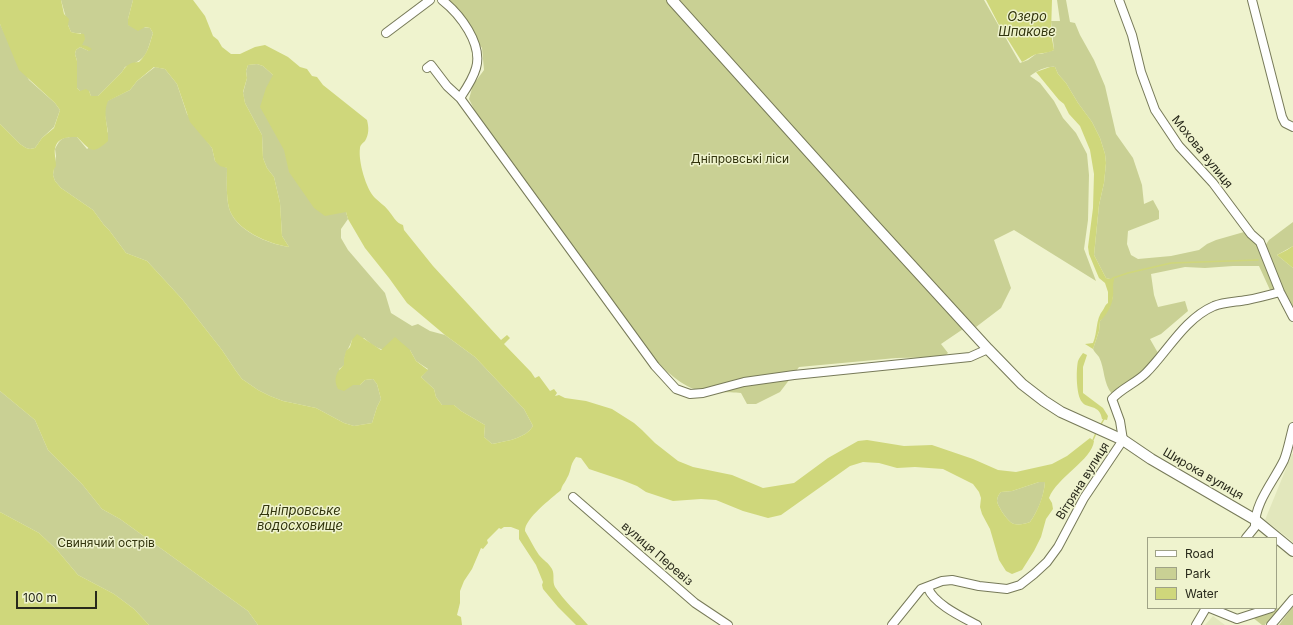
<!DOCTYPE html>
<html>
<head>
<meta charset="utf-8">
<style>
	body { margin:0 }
	#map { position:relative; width:1293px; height:625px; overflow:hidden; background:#eff3ce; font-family:Inter,sans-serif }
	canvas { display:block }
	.legend { position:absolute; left:1147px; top:537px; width:130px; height:72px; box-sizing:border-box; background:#eff3ce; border:1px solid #9fa286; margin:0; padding:5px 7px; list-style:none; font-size:12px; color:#28291b }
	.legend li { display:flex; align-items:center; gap:8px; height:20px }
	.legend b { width:20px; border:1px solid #9fa286 }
	.scale { position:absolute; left:16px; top:591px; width:81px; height:18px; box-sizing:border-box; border:2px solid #28291b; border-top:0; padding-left:5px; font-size:12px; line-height:14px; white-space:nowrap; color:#28291b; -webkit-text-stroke:3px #eff3ce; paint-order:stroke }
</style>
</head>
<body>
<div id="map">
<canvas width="1293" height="625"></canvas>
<ul class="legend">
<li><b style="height:5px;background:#fff"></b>Road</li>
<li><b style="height:11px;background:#c9d094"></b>Park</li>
<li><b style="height:11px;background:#cfd77b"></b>Water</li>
</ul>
<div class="scale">100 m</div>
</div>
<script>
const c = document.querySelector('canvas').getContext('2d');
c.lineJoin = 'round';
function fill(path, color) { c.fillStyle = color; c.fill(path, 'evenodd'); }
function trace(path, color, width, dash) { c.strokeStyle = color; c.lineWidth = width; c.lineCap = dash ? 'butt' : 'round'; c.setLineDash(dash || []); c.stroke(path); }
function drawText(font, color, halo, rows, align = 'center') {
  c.font = font + ' Inter,sans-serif'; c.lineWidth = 3; c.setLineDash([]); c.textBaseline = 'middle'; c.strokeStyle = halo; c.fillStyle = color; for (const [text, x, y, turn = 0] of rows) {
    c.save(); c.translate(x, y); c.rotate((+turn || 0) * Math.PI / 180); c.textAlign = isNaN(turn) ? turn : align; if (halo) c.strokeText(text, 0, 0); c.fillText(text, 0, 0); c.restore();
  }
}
fill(new Path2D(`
	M1292,454H1293V542L1265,520Z
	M1213,616L1225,625H1205Z`), '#e2e7bc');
fill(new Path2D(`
	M61,0H133L128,19V25L150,28L153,33C146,54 148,59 125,67L122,72L98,96H91L89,91H80L77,88V61L75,54L76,50L80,47L89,51L81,45V33H75L71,32L68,25Z
	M446,0H984L1020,63L1028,60L1036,54H1041L1054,50L1051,21H1060L1057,0H1066L1070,22L1075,23L1080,35L1094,60L1105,86L1116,134L1133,158L1142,185L1144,204L1153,200L1159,211V219L1128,231L1127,244L1131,255L1138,259L1171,256L1199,250L1207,244L1216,240L1244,232L1258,244L1275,290H1270L1259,266H1233L1205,268L1185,267L1151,274L1154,295L1158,307L1185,301L1188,311L1161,334L1150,339L1158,353L1143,372L1112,394C1103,383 1105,369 1099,357C1097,354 1094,352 1093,349L1099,331L1100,321L1109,308L1113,297L1110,279L1106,278L1094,255L1099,205L1104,183L1106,163L1105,154L1100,138L1092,122L1078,103L1066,83L1058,74L1055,67C1046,66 1037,71 1030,76L1040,83L1054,101L1063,118L1076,133L1087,154L1089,175L1088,220L1084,249L1096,281L1014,230L994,240L1011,288L1001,308L976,327L972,323L941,344L948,353L943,357L896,358L799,367L780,392L756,404H747L741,393C730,392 707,393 697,390C682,386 663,369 653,357L475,111L469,99L473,85L484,70L482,48Z
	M0,24L29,80L55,103L60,110L54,127L42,138L35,148L30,149L26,148L20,144L0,124Z
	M257,64L263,66L273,75L346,212L348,219L341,229V238L348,250L385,293L391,313L412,326L418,324L430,331L445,335L475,357L524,409L533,426C525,439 506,441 492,444L484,437L485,425L461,411L454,405H442L436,397L434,389L421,377L428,369L416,361L410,350C388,350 381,354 364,338L352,340C349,349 343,354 345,365L339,369L353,385H360L365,380L373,379L377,384L381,399L377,407L372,423L354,426L344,423L316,408L283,401L270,396L258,390L242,379L236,371L222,350L182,299L147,261L126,253L109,230L104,225L93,210L61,188L55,181L53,175L56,156L55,149C61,137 63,137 77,137L87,149L108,132L104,110L107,101L130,90L137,81L155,67L165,69L177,84L187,114L212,148L215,161L227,168C227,180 226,196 229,208C235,230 268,244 289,247L282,236L280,203L274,177L267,168L263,158L262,135L245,103L243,93L247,78L246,71L248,65Z
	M1293,222V246L1277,255L1293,268V309L1267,254L1265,246L1269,240Z
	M0,391L35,420L48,450L82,484L102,509L120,519L248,611L258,625H149L134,609L114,594L78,575L57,550L39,533L0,512Z
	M1039,482H1045C1044,496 1038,511 1030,522C1025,524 1019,525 1014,524C1008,522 998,507 997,501C997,497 999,494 1001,492L1012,491Z
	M1293,606V625H1279Z
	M1282,607L1268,624L1266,623L1265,625H1262L1252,617Z`), '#c9d094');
fill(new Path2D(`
	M0,0H61L64,14L69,19L68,25L71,32L75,33L84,34L85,39L82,45L87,46L92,49L89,51L80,47L76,50L75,54L77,61V88L80,91L86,89L89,91L91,96H98L122,72C126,65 131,62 139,62C148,53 149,46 153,33L150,28L145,27L138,31L128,25V19L133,0H193L205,16L213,36L218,40L222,47L231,54H240L255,47L265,45L288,57L300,67L307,69L312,76L317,77L323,85L367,120C369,128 369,134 365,141C363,143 360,145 360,148C358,161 366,189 375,198C379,202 384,205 388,210C393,216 396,223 403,225L404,230L433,266L501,340L507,335L510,338L504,344L531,372L535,378L539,376L550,391L554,389L557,393L555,396L559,395L565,398L586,401L612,409L634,423L642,430L655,443L678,461L693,467L732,475L763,488L794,483L828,458L858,441L867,440L904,446L932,445L973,459L998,470L1016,472L1052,464L1067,456L1090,438L1094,441C1092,460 1057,477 1049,498L1052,503L1053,509L1046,519L1041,537L1034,551L1022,570L1012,574L1006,571L999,560L990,529L982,514L980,507L981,498L979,492L973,484L943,469L915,467L897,468L879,463L863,462L850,466L781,515L768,518L743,511L716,500L701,499L673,501L646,492L637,486L622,480L589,469L581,458L576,457C569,466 572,470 567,478C565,483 562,485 561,490C552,498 524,519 525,531C530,539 534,548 539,555C544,561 548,562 552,569C555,575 552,581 555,587C564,601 577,612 588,625H576L558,607L543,589L542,585L543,582L536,565L519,539V530L511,527H504L501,529L499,528L487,540L488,543L483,549L481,548L472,569L464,581L460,591V603L457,615L461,617L462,625H258L248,611L120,519L102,509L82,484L48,450L35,420L0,391V124L20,144L26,148L30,149L35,148L42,138L54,128L60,110L55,103L19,70L0,24ZM257,64L263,66L273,75L266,88L260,107L284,150L289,172L314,208L325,216L346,212L348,219L365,248L389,278L407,303L445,335L475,357L524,409L533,426C525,439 506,441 492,444L484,437L485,425L461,411L454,405H442L436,397L434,389L421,377L428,370L416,361L410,350L395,337L381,350L357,334L352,340L350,347L346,351L344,359V365C336,372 333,379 338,389L344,391L353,385H360L365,380L373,379L377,384L381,399L377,407L372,423L354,426L344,423L316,408L283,401L270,396L258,390L242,379L236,371L222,350L182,299L147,261L126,253L109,230L104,225L93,210L61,188L55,181L53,175L54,169L56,166C56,162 54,151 55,149C57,137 68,137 77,137C91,150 91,156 108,141C109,126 102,115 108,101L130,90L137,81L154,67L165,69L177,84L190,122L212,148L215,161L220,166L227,168C227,181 226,196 229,208C235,230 269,244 289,247L282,236L280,203L274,177L267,168L263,158L262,135L245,103L243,92L247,78L246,71L248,65ZM1039,482H1045C1044,495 1038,511 1030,522C1025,524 1019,525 1014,524C1008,522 998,507 997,501C997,497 999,494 1001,492L1012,491Z
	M986,0H1052L1051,33L1054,50C1048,53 1043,53 1037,54C1032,55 1027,60 1022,62L1000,27Z
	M1050,67H1055L1058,74L1066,83L1078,103L1092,122L1100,138L1105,154L1106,163L1104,183L1099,205L1094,255L1106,278L1110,279L1113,278L1114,280C1112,288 1114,289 1113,296C1113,304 1106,316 1100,321L1099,331L1093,349L1085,344L1093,343C1098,332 1095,320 1103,310C1105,307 1105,305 1108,303V292L1105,283L1099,278L1096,271L1089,254L1088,247L1093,208L1094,174L1090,150L1080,126L1069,114L1064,104L1059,100L1036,72Z
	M1293,246V268L1277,255L1287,250Z
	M1083,353L1087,355L1083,367V393L1103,408L1108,416L1107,420L1102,419C1100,404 1087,409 1082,402C1076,395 1076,370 1078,361C1079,358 1081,356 1083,353Z
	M0,512L39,533L57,550L78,575L114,594L134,609L149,625H0Z`), '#cfd77b');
trace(new Path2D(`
	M1113,278L1128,273L1171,263L1258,260
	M1100,426L1104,419
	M1093,440L1096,433`), '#cfd77b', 1.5);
const minor = new Path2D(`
	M442,0C460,14 483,44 476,68C473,79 466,89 460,98
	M1119,0L1132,35L1141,72L1155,110L1179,146L1213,183L1251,234L1260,242L1280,292L1293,317
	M1252,0L1282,117L1285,123L1293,127
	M386,33L430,0
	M427,68L431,65L447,86L460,98L655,366L676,389L690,394L703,393L744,382L794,375L970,357L988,349
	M573,497L695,603L728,625
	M1246,538L1255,527C1254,503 1274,481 1284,460C1288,450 1290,438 1293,427
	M928,588C934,604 962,617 977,625
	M1210,608L1237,619L1271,608
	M892,625L921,589L942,581L952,580L979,586L1007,589L1020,585L1034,574L1047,562L1058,547L1084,498L1123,440L1120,421L1112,399C1122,388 1136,383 1146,373C1168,351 1184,319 1214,306C1224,302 1236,302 1247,300C1258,298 1269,295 1280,292
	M1196,625L1206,608
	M1271,625L1293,599`);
const major = new Path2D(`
	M672,0L870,220L988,349L1022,384L1044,401L1061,412L1123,440L1151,459L1254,519L1293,551`);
trace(minor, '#777a59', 10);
trace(major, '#777a59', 12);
trace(minor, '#fff', 8);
trace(major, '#fff', 10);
drawText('12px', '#28291b', '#eff3ce', [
	["Мохова вулиця",1202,152,51],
	["Широка вулиця",1203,474,30],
	["Вітряна вулиця",1083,481,-58],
	["вулиця Перевіз",657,554,41]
]);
drawText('12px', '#32340d', '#eff3ce', [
	["Дніпровські ліси",740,159],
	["Свинячий острів",106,543]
]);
drawText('italic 13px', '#32350d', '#eff3ce', [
	["Озеро",1027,17],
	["Шпакове",1027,32],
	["Дніпровське",300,511],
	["водосховище",300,526]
]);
</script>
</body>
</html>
